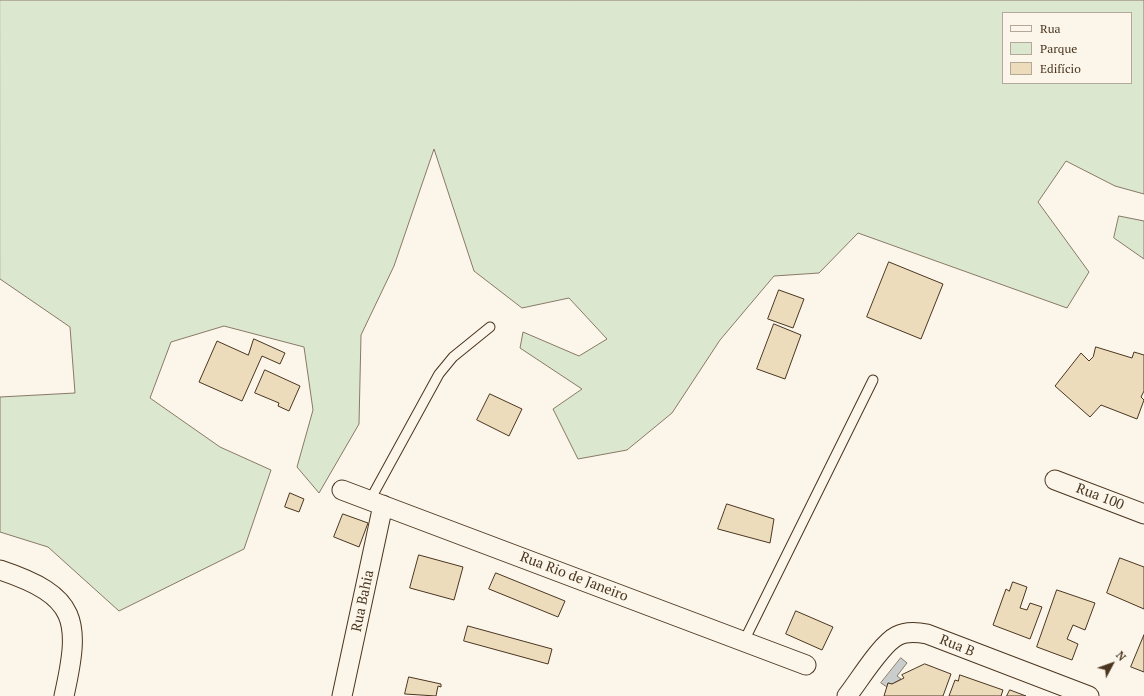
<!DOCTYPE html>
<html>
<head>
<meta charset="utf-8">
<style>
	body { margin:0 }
	#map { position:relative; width:1144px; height:696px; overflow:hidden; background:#fbf6e9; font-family:"PT Serif",serif }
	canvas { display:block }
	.legend { position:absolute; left:1002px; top:12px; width:130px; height:72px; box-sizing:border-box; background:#fbf6e9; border:1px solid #b4a999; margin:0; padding:5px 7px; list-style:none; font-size:12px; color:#4a3520 }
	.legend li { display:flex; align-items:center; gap:8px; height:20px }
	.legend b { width:20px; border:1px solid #b4a999 }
	.north { position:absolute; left:1092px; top:644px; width:40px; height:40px; -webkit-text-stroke:3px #fbf6e9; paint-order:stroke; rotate:49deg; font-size:11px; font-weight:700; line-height:16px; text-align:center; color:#4a3520 }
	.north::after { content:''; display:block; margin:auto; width:14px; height:18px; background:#4a3520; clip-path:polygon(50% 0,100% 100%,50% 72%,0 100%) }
</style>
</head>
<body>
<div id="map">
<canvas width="1144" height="696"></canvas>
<ul class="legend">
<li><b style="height:5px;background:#fbf6e9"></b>Rua</li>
<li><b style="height:11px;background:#dce7d0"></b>Parque</li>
<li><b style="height:11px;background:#ecdcbc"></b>Edifício</li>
</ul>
<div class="north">N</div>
</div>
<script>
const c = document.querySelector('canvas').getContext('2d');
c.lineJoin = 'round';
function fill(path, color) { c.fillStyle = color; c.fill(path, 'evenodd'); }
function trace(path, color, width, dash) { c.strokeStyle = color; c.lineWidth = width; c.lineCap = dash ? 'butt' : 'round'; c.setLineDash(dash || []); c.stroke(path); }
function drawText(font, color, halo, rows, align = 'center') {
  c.font = font + ' "PT Serif",serif'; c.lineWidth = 3; c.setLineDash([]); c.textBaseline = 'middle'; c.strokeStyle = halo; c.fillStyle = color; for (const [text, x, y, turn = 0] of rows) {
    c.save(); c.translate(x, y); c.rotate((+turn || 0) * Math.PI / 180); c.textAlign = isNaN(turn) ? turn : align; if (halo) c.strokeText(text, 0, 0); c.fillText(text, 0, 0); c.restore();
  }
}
const green = new Path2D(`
	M0,0H1144V194L1115,186L1066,161L1038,202L1089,272L1067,308L858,233L819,273L774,276L720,340L672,413L627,450L578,459L553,409L582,389L520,348L523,332L579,356L607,339L569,298L522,308L474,271L434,149L394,266L361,335L359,424L319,493L297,467L313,410L304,347L224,326L171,342L150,398L220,447L271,470L244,549L119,611L48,547L0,532V397L75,393L70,327L0,279ZM1003,13H1131V83H1003Z
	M1119,216L1144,221V259L1114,238Z`);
fill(green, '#dce7d0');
trace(green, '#887966', 1);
const water = new Path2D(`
	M901,658L907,663L897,676L901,679L892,684L888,683L887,687L881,683Z`);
fill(water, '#c9cecd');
trace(water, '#887966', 1);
const building = new Path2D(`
	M889,262L943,284L921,339L867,317Z
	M779,290L804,299L793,328L768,319Z
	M774,324L801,335L785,379L757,369Z
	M254,339L285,353L280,364L262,356L242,401L199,382L217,341L248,355Z
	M1096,347L1132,358L1134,352L1144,355V391L1141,397L1144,400L1137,419L1101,405L1090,417L1055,386L1081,353L1089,361L1093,357Z
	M265,370L300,386L289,411L278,406L279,403L255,393Z
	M490,394L522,409L509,436L477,420Z
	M290,493L304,499L299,512L285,507Z
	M727,504L774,519L770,543L718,529Z
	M343,514L368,523L359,547L334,537Z
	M419,555L463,567L454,600L410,588Z
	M1120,558L1144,567V609L1107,593Z
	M496,573L565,601L558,617L489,589Z
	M1013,582L1027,587L1020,608L1027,610L1030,603L1042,607L1030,639L993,625L1006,589L1009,591Z
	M1057,590L1095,603L1085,630L1073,625L1067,639L1078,644L1072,660L1037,647Z
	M796,611L833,627L822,650L786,634Z
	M468,626L552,649L548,664L464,641Z
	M1144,635V672L1131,667Z
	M925,664L951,674L943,696H884L888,683L892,684L904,678L902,675Z
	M960,675L1003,690L1001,696H949L955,680L958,681Z
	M409,677L441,684V687L438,686L436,696L405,694Z
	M1010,690L1026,696H1007Z`);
fill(building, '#ecdcbc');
trace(building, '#4a3520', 1);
const lane = new Path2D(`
	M370,500L439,374L453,357L490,327
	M744,641L873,380`);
const street = new Path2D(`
	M1055,480L1144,514
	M342,490L806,665
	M0,570C78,596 81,620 64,696
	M342,696L383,505
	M847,696C859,681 881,644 897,636C906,631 917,632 927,634L1089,696`);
trace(lane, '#4a3520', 11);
trace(street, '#4a3520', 21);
trace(lane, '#fbf6e9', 9);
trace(street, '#fbf6e9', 19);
drawText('14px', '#4a3520', '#fbf6e9', [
	["Rua 100",1100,497,21],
	["Rua Rio de Janeiro",574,577,21],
	["Rua Bahia",363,601,-78],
	["Rua B",957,646,22]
]);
</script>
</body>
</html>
